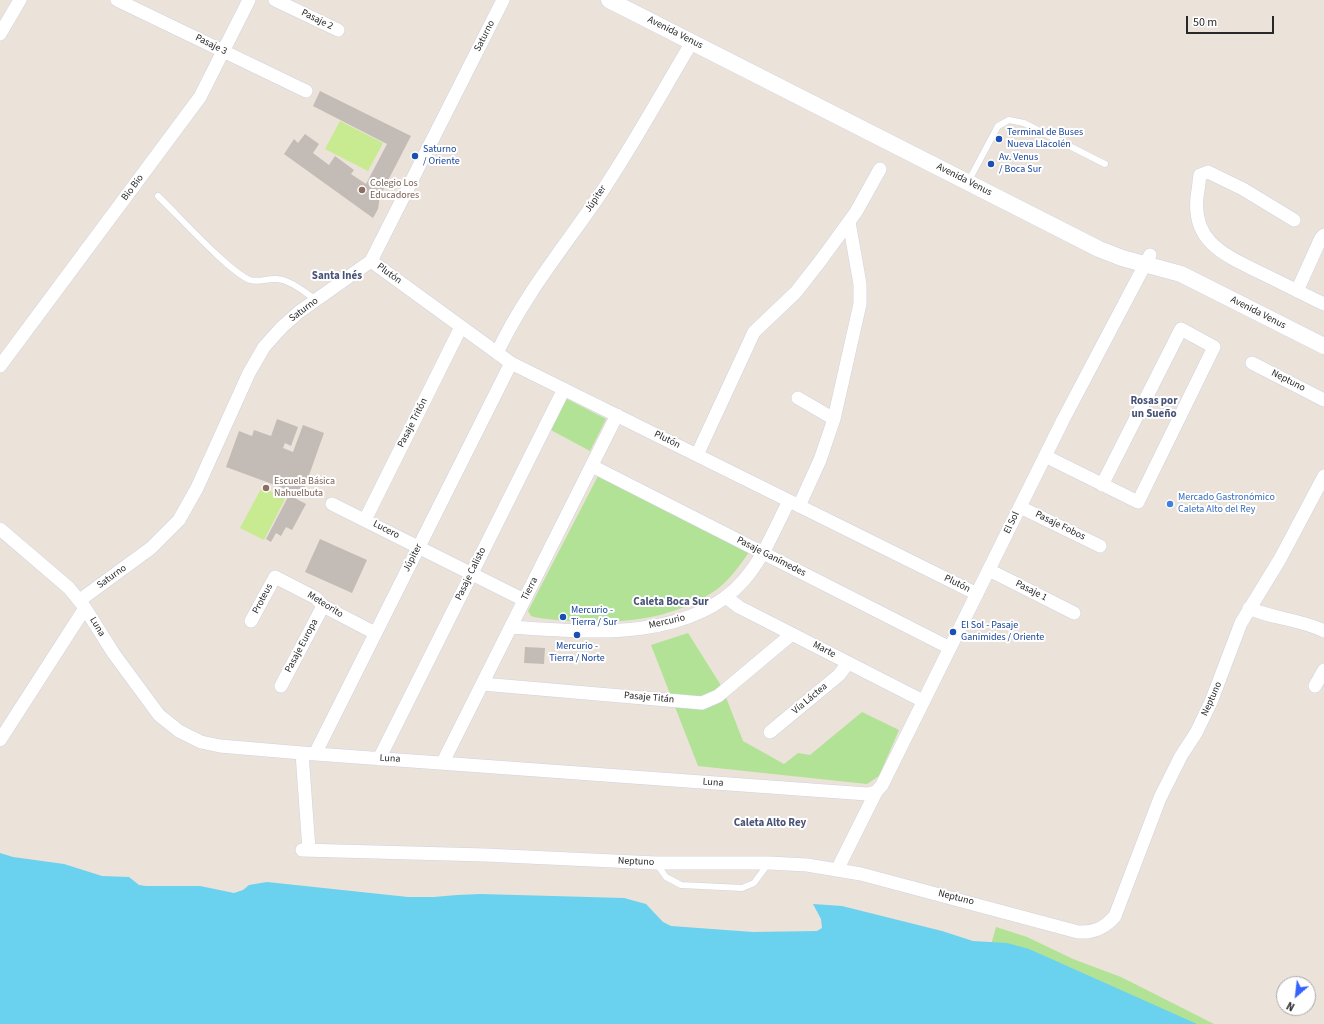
<!DOCTYPE html>
<html>
<head>
<meta charset="utf-8">
<style>
	body { margin:0 }
	#map { position:relative; width:1324px; height:1024px; overflow:hidden; background:#ebe2d9; font-family:"Source Sans 3",sans-serif }
	canvas { display:block }
	.north { position:absolute; left:1276px; top:976px; width:40px; height:40px; box-sizing:border-box; background:#fff; border:1px solid #a9a9a9; border-radius:50%; rotate:208deg; font-size:11px; font-weight:700; line-height:16px; text-align:center; color:#282828 }
	.north::after { content:''; display:block; margin:auto; width:14px; height:18px; background:#3663fa; clip-path:polygon(50% 0,100% 100%,50% 72%,0 100%) }
	.scale { position:absolute; left:1186px; top:16px; width:88px; height:18px; box-sizing:border-box; border:2px solid #282828; border-top:0; padding-left:5px; font-size:12px; line-height:14px; white-space:nowrap; color:#282828; -webkit-text-stroke:3px #fff; paint-order:stroke }
</style>
</head>
<body>
<div id="map">
<canvas width="1324" height="1024"></canvas>
<div class="north">N</div>
<div class="scale">50 m</div>
</div>
<script>
const c = document.querySelector('canvas').getContext('2d');
c.lineJoin = 'round';
function fill(path, color) { c.fillStyle = color; c.fill(path, 'evenodd'); }
function trace(path, color, width, dash) { c.strokeStyle = color; c.lineWidth = width; c.lineCap = dash ? 'butt' : 'round'; c.setLineDash(dash || []); c.stroke(path); }
function drawText(font, color, halo, rows, align = 'center') {
  c.font = font + ' "Source Sans 3",sans-serif'; c.lineWidth = 4; c.setLineDash([]); c.textBaseline = 'middle'; c.strokeStyle = halo; c.fillStyle = color; for (const [text, x, y, turn = 0] of rows) {
    c.save(); c.translate(x, y); c.rotate((+turn || 0) * Math.PI / 180); c.textAlign = isNaN(turn) ? turn : align; if (halo) c.strokeText(text, 0, 0); c.fillText(text, 0, 0); c.restore();
  }
}
fill(new Path2D(`
	M565,398L606,419L590,451L549,429Z
	M598,476L749,552C738,568 727,584 710,594C666,622 608,625 558,620C550,619 540,619 531,616L528,611Z
	M688,633L722,687L743,741L784,764L798,753L810,755L862,712L899,730L879,776L867,784L698,766L651,645Z
	M996,927L1027,937L1073,959L1121,977L1214,1024H969Z`), '#b2e295');
fill(new Path2D(`
	M340,121L383,143L368,171L325,149Z
	M262,487L285,499L264,540L240,528Z`), '#c8ea90');
fill(new Path2D(`
	M0,853L13,857L64,864L102,876L129,877L139,885L146,886H200L234,893L243,890L249,885L267,882L408,897H434L457,895L481,894L624,898L646,904L663,922L671,926L753,932L817,931L822,928L821,919L813,904L842,906L942,931L973,941L1007,943L1029,949L1197,1024H0Z`), '#6ad1ef');
fill(new Path2D(`
	M320,91L411,136L380,196L378,209L373,218L284,154L294,139L298,143L305,134L319,144L313,153L329,165L335,156L354,170L351,174L366,184L387,144L313,106Z
	M277,419L298,427L291,446L285,443L283,448L293,452L303,425L324,433L302,495L226,467L239,431L252,436L254,430L271,436Z
	M289,495L306,504L292,530L286,527L281,536L276,533L271,542L266,539Z
	M320,539L367,560L352,593L305,572Z
	M525,647L545,648L544,664L524,663Z`), '#c3bcb6');
const service = new Path2D(`
	M968,182L998,126L1009,120L1024,123L1105,164
	M158,196C176,213 230,273 250,280C259,283 268,278 277,279C291,280 305,293 317,300
	M656,863L666,877L681,885L742,888L754,883L768,864`);
const minor = new Path2D(`
	M117,0L306,91
	M275,0L338,30
	M0,34L20,0
	M1294,220L1243,189L1208,172L1200,175C1199,180 1199,185 1198,190C1189,240 1222,254 1261,273C1282,283 1303,294 1324,304
	M371,261L511,363L977,594
	M1297,291L1321,238L1324,235
	M497,353C524,295 565,246 601,193C634,144 662,92 692,42
	M1252,363L1324,400
	M0,366L200,97L249,0
	M798,398L834,419
	M697,455L754,332L796,292L821,260L856,212L880,169
	M1045,456L1138,502L1214,347L1181,329L1102,485
	M592,466L950,648
	M332,504L524,600
	M799,506L820,460L834,419L860,304V284L849,222
	M1020,507L1100,546
	M365,520L461,327
	M0,529L69,588L85,608L114,654L159,715L179,731L201,742L220,746L302,753L867,794L876,792
	M989,570L1074,613
	M726,597L739,607L923,701
	M80,600L151,548L179,520L197,488L249,373L264,347L282,327L299,312L371,261L503,0
	M1249,608C1273,619 1300,619 1324,631
	M251,621L275,577L316,598L323,606L375,633
	M511,627C585,632 689,643 744,580C764,557 775,528 789,501
	M482,684L702,703L718,696L792,634
	M281,686L323,606
	M1315,686L1324,670
	M770,732L839,675L848,663
	M0,740L85,608
	M302,753L309,850
	M315,754L511,363
	M379,759L564,389
	M443,762L617,415
	M302,850L485,855L656,863H769L807,865L861,874L1078,932C1094,933 1105,928 1115,916L1160,798L1181,756L1196,733L1211,702L1241,623L1280,559L1324,476
	M837,870L876,792L882,785L1063,420L1150,255`);
const tertiary = new Path2D(`
	M609,0L1099,249L1122,258L1181,274L1324,346`);
trace(service, '#ced3e1', 7);
trace(minor, '#ced3e1', 14);
trace(tertiary, '#ced3e1', 17);
trace(service, '#fff', 6);
trace(minor, '#fff', 13);
trace(tertiary, '#fff', 16);
for (const [x, y, r, color] of [
	[999,139,4,"#1a4fb4"],
	[415,156,4,"#1a4fb4"],
	[991,164,4,"#1a4fb4"],
	[362,190,4,"#8d6e63"],
	[266,488,4,"#8d6e63"],
	[1170,504,4,"#3f7fe0"],
	[563,617,4,"#1a4fb4"],
	[953,632,4,"#1a4fb4"],
	[577,635,4,"#1a4fb4"]
]) { const dot = new Path2D(); dot.arc(x, y, r, 0, 2 * Math.PI); c.fillStyle = color; c.fill(dot); trace(dot, '#fff', 1.5); }
drawText('10px', '#282828', '#fff', [
	["Pasaje 2",317,20,26],
	["Avenida Venus",675,33,27],
	["Saturno",485,36,-63],
	["Pasaje 3",211,45,26],
	["Avenida Venus",964,180,27],
	["Bio Bio",133,188,-53],
	["Júpiter",596,199,-56],
	["Plutón",389,274,36],
	["Saturno",304,310,-37],
	["Avenida Venus",1258,313,27],
	["Neptuno",1288,381,27],
	["Pasaje Tritón",413,423,-63],
	["Plutón",667,440,26],
	["El Sol",1012,523,-64],
	["Pasaje Fobos",1060,526,26],
	["Lucero",386,530,27],
	["Pasaje Ganímedes",771,557,27],
	["Júpiter",413,558,-63],
	["Pasaje Calisto",471,574,-64],
	["Saturno",112,577,-36],
	["Plutón",957,584,26],
	["Tierra",530,589,-63],
	["Pasaje 1",1031,591,27],
	["Proteus",263,599,-62],
	["Meteorito",325,605,32],
	["Mercurio",667,622,-13],
	["Luna",97,627,59],
	["Pasaje Europa",302,646,-62],
	["Marte",824,650,27],
	["Pasaje Titán",649,698,5],
	["Vía Láctea",810,699,-40],
	["Neptuno",1212,699,-66],
	["Luna",390,759,3],
	["Luna",713,783,4],
	["Neptuno",636,862,2],
	["Neptuno",956,898,14]
]);
drawText('10px', '#164399', '#fff', [
	["Terminal de Buses",1007,133],
	["Nueva Llacolén",1007,145],
	["Saturno",423,150],
	["/ Oriente",423,162],
	["Av. Venus",999,158],
	["/ Boca Sur",999,170],
	["Mercurio -",571,611],
	["Tierra / Sur",571,623],
	["El Sol - Pasaje",961,626],
	["Ganimides / Oriente",961,638],
	["Mercurio -",577,647,"center"],
	["Tierra / Norte",577,659,"center"]
], 'left');
drawText('10px', '#785e54', '#fff', [
	["Colegio Los",370,184],
	["Educadores",370,196],
	["Escuela Básica",274,482],
	["Nahuelbuta",274,494]
], 'left');
drawText('10px', '#366cbe', '#fff', [
	["Mercado Gastronómico",1178,498],
	["Caleta Alto del Rey",1178,510]
], 'left');
drawText('bold 11px', '#495378', '#fff', [
	["Santa Inés",337,277],
	["Rosas por",1154,402],
	["un Sueño",1154,415],
	["Caleta Boca Sur",671,603],
	["Caleta Alto Rey",770,824]
]);
</script>
</body>
</html>
